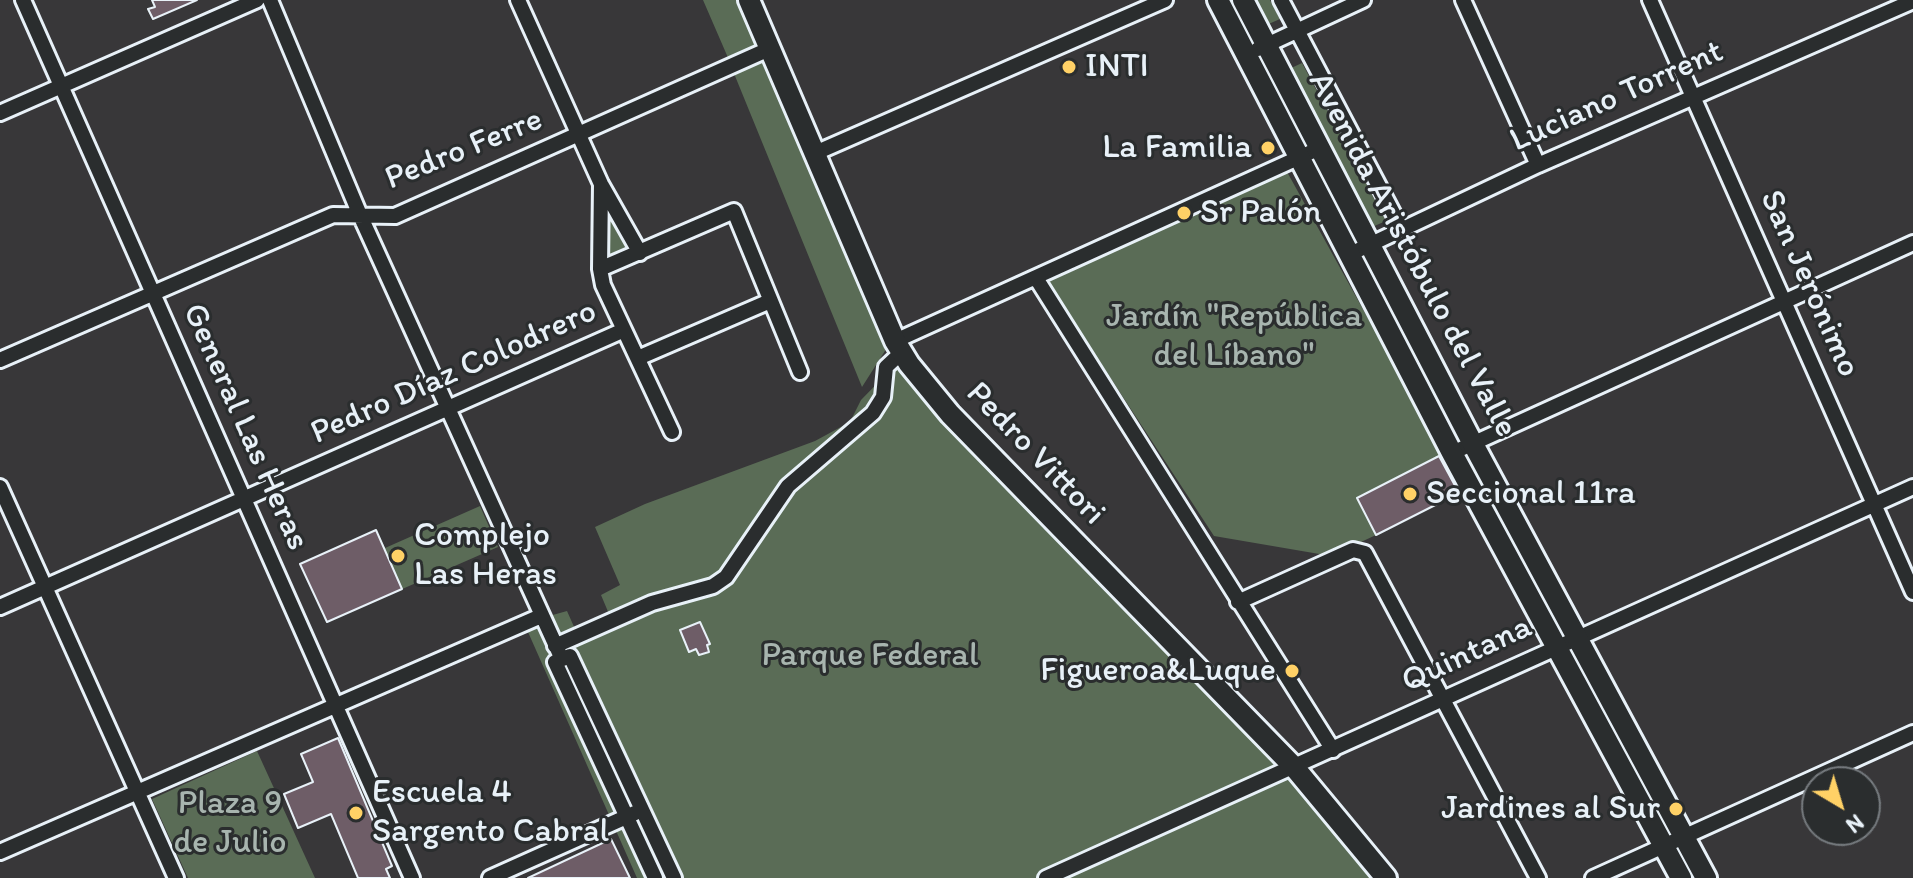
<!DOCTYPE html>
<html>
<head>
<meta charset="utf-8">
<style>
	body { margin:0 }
	#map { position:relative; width:1913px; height:878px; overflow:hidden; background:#383739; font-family:Itim,sans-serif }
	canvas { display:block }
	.north { position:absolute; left:1801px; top:766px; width:80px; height:80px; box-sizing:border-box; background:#2a2d2e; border:2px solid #767b7f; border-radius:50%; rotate:142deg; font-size:22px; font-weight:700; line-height:32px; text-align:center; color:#e8f1f8 }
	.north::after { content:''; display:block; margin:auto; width:28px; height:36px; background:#ffd166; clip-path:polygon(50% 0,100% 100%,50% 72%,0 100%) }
</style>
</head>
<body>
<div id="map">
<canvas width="1913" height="878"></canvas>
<div class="north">N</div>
</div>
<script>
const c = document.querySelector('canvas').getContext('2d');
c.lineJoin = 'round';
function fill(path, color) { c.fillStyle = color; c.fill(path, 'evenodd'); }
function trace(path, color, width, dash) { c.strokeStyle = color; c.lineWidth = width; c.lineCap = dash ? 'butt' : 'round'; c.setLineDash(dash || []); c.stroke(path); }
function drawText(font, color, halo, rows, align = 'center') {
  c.font = font + ' Itim,sans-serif'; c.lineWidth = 6; c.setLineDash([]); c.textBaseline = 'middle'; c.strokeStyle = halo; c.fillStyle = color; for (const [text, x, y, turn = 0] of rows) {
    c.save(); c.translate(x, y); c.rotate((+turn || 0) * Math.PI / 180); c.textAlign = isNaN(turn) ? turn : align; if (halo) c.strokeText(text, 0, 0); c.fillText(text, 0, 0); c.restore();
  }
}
fill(new Path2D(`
	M703,0H744L763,45L729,60Z
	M1251,0H1270L1280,19L1264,26Z
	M768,56L890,343L862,387L733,71Z
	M1302,63L1386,221L1372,227L1287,70Z
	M1286,170L1443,454L1358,497L1376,535L1331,556L1214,536L1047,281Z
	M605,193L638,252L601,267Z
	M900,360L1303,787L1377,878H637L524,623L567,611L575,629L609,614L601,595L620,585L595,527L645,504L815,441L850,422L861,400Z
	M480,506L498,547L327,622L300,564L376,530L385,548Z
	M257,751L315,878H188L152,799Z`), '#5a6c56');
const building = new Path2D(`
	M152,0H197L153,19L148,9L155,7Z
	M1439,456L1459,493L1376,535L1357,498Z
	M376,530L402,589L327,622L300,564Z
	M700,622L710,644L707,645L709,652L699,655L696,649L689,652L680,630Z
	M338,738L392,866L386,869L390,878H358L331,814L298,828L284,794L313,782L301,754Z
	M611,839L630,878H528Z`);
fill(building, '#6e5d67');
trace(building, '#e8f1f8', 2);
const street = new Path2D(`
	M23,0L412,878
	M270,0L360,215L561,657
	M518,0L601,184L640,253
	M1281,0L1401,228
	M1463,0L1538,165
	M1650,0L1913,592
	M1258,49L1363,0
	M0,113L257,0
	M813,154L1165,0
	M601,184L600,269L603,285L672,432
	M1348,255L1538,165L1913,1
	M600,269L734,211L800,372
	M1036,278L1333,750
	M895,341L1320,148
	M638,358L770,301
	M0,360L333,215L395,216L769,49
	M1452,453L1913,243
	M0,487L176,878
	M1238,602L1353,550L1365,553L1538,878
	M0,607L624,330
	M555,646L652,603L713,586L726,577L788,486L873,413L883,397L886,367L901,353
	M0,852L541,616
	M490,878L635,813
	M655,878L555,662L570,656L674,878
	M1046,878L1913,487
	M1593,878L1913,733`);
const secondary = new Path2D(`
	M749,0L895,341L909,364L950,414L1294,767L1386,878
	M1218,0L1452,453L1681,878
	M1243,0L1472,442L1706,878`);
trace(street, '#e8f1f8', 20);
trace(secondary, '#e8f1f8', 26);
trace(street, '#2a2d2e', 14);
trace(secondary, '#2a2d2e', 20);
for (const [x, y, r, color] of [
	[1069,67,8,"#ffd166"],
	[1268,148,8,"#ffd166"],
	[1184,213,8,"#ffd166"],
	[1410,494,8,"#ffd166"],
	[398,556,8,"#ffd166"],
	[1292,671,8,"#ffd166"],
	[1676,809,8,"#ffd166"],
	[356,813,8,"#ffd166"]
]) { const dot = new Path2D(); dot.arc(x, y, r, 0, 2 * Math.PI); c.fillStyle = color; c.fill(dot); trace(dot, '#2a2d2e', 3); }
drawText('34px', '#e8f1f8', '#2a2d2e', [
	["INTI",1085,67],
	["La Familia",1252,148,"right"],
	["Sr Palón",1200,213],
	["Seccional 11ra",1426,494],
	["Complejo",414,536],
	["Las Heras",414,575],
	["Figueroa&Luque",1276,671,"right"],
	["Escuela 4",372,793],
	["Sargento Cabral",372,832],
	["Jardines al Sur",1660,809,"right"]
], 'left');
drawText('34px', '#e8f1f8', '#2a2d2e', [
	["Luciano Torrent",1617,97,-24],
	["Pedro Ferre",464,150,-22],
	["Avenida Aristóbulo del Valle",1412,255,62],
	["San Jerónimo",1809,284,66],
	["Pedro Díaz Colodrero",454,373,-24],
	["General Las Heras",245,427,66],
	["Pedro Vittori",1035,454,46],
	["Quintana",1467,655,-25]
]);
drawText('34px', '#a8b5af', '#2a2d2e', [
	["Jardín \"República",1234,317],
	["del Líbano\"",1234,356],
	["Parque Federal",870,656],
	["Plaza 9",230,804],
	["de Julio",230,843]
]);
</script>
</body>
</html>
